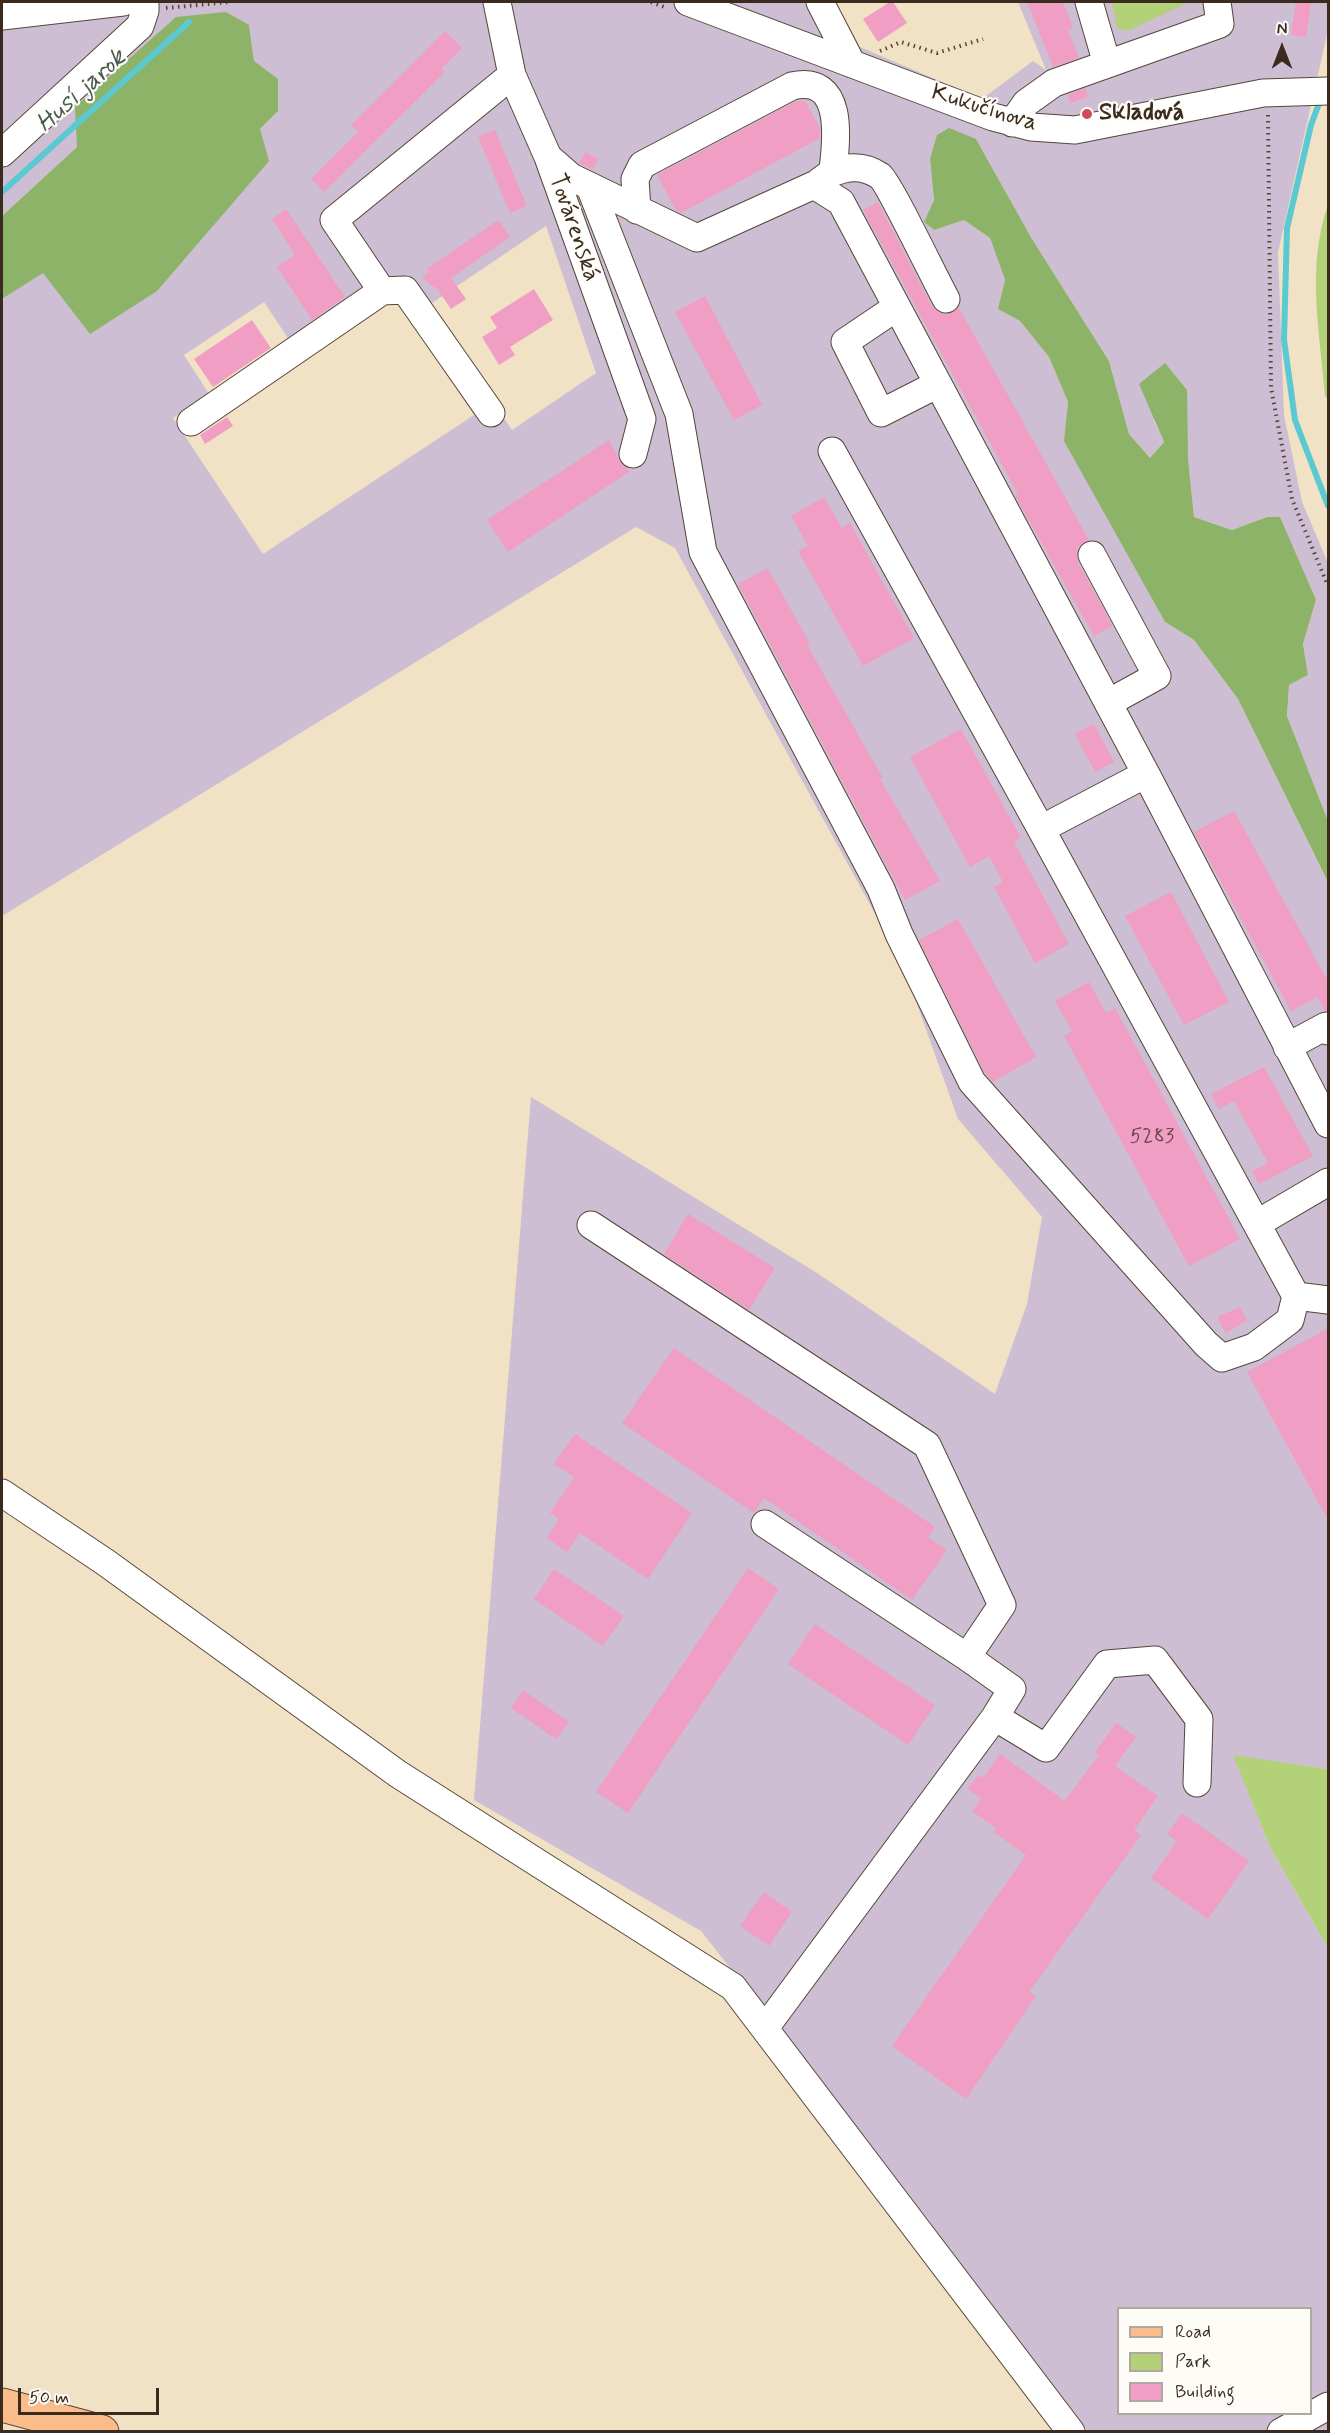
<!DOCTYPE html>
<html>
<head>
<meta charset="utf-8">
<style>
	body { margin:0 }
	#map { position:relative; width:1330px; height:2433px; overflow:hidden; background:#f1e2c5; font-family:Mynerve,sans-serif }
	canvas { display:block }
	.frame { position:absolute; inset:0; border:3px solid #3b2a1e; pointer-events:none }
	.legend { position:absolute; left:1117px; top:2307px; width:195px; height:108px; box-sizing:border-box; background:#fdfcf7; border:2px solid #afa8a0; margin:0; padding:8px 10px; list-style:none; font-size:18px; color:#3b2a1e }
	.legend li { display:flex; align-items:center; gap:12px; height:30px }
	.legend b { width:30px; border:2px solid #afa8a0 }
	.north { position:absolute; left:1252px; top:18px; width:60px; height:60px; -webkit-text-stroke:4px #fdfcf7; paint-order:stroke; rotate:0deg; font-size:16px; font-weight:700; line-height:24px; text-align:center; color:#3b2a1e }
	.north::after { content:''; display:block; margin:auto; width:21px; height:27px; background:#3b2a1e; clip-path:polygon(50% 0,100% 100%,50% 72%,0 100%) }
	.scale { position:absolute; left:18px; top:2388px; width:141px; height:27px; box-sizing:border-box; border:3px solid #3b2a1e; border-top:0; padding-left:8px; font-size:18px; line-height:21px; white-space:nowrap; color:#3b2a1e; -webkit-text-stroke:4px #fdfcf7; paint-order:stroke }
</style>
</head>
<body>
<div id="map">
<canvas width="1330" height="2433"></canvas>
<div class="frame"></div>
<ul class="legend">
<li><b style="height:8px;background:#f9bc8a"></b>Road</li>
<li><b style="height:16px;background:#b2d179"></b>Park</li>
<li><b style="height:16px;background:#f09ec3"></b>Building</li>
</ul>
<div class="north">N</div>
<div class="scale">50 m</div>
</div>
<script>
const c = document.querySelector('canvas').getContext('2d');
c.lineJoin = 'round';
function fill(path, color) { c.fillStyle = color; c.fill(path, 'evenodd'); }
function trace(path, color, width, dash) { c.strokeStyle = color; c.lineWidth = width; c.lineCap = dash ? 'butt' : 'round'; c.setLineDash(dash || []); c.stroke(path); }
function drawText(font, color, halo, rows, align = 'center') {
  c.font = font + ' Mynerve,sans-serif'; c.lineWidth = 4.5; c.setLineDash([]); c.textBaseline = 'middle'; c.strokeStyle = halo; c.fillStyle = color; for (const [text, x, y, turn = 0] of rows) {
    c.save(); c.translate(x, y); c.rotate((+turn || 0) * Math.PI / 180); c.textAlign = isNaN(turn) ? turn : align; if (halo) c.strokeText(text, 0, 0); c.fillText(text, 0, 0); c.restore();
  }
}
fill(new Path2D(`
	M2,2H836L860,47L982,99L1033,61L1046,70L1018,2H1328V30L1278,252L1284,415L1302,502L1328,563V821L1287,716L1289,685L1308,675L1303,644L1316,600L1267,517L1232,530L1194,517L1188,458L1153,419L1164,442L1150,458L1129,434L1109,361L1032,239L976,139L930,159L934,200L924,222L934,230L964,220L990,238L1005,280L999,309L1020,321L1049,357L1068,402L1065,441L1165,622L1194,640L1238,699L1328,882V1769L1234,1756L1270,1847L1328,1948V2431H1084L920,2209L701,1931L474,1800L531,1097L817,1273L995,1394L1027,1304L1042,1217L958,1119L903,965L675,548L636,527L2,916V299L260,129L278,111L254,61L249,25L77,147L2,216ZM546,226L596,373L512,430L429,305ZM396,299L474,415L263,554L173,418L209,394L184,355L264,302L303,361ZM1118,2308H1310V2414H1118Z`), '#cdbed3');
fill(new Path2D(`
	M1112,2H1189L1128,31L1117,28Z
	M1328,205V399L1325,396C1320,334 1306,266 1328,205Z
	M1233,1755L1328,1769V1948L1270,1847Z`), '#b2d179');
fill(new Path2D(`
	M226,12L249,25L254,61L278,79V111L260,129L269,161L157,291L90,334L43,273L2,299V216L77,147L75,107L176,17Z
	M949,128L976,139L1032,239L1109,361L1129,434L1150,458L1164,442L1139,384L1165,363L1187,390L1188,458L1194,517L1232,530L1267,517H1280L1316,600L1303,644L1308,675L1289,685L1287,716L1328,821V882L1238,699L1194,640L1165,622L1064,441L1068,402L1049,357L1020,321L998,309L1005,280L990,238L964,220L934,230L924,222L934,200L930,159L937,135Z`), '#8db369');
trace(new Path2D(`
	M1321,98L1311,125L1287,228L1284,340L1295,420L1328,506
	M2,192L189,22`), '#5bc9d1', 6);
fill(new Path2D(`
	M890,2H893L907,23L878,42L863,19Z
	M1027,2H1063L1073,28L1068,30L1079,58L1053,67Z
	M1296,2H1311L1306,37L1291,35Z
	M445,31L462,48L441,69L445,72L324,192L311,179L358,132L351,125Z
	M1086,88L1088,97L1070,103L1068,95Z
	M796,101H805L820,128V138L681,213L676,210L657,175Z
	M495,130L527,206L510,213L478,137Z
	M586,152L599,159L592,169L579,163Z
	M878,202L932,307L945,315L959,308L1089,540L1078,547V562L1112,626L1094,636L1022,508L1015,495L1018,494L863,210Z
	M286,209L345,297L312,320L277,267L295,255L272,219Z
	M498,220L510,237L451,278L466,299L451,309L438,290L422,278L429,272L427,269Z
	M534,289L553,320L510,347L515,355L499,365L482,337L497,328L490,317Z
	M705,296L762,405L734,420L675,312Z
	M252,320L271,348L213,387L194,359Z
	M227,417L233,426L205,444L200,435Z
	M609,440L622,465L630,471L508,552L487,520Z
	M824,497L842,528L850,523L914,638L863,666L798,551L808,546L791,516Z
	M768,568L810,644L807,645L883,778L880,779L940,881L905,900L738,584Z
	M1094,724L1114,762L1095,772L1075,734Z
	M961,729L1021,838L1014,842L1069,944L1035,963L994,887L1003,882L989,856L970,867L910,757Z
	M1234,811L1329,983V1011H1325L1318,997L1291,1011L1194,832Z
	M1171,892L1229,1002L1184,1025L1125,916Z
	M958,919L1036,1057L993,1082L985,1073L919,940Z
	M1089,982L1106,1013L1115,1008L1240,1239L1189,1266L1064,1036L1072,1031L1055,1001Z
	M1264,1067L1313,1156L1259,1184L1252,1171L1268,1163L1234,1101L1219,1109L1211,1094Z
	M688,1214L775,1268L749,1310L664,1254Z
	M1240,1307L1247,1320L1226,1333L1217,1317Z
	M1329,1328V1522L1247,1372Z
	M674,1348L935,1527L928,1537L947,1550L912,1600L764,1498L754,1513L622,1423Z
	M575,1434L692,1513L648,1579L580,1533L567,1552L547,1538L559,1519L550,1513L574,1477L554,1464Z
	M748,1568L779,1589L628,1813L596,1792Z
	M554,1569L624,1616L603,1646L534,1599Z
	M815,1624L935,1705L908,1745L788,1664Z
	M523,1690L569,1722L556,1739L511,1708Z
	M1116,1723L1136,1737L1115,1766L1158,1796L1134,1830L1141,1835L1029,1992L1036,1996L966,2099L892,2046L1026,1855L994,1832L997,1829L972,1811L981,1799L968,1789L978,1775L983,1778L1000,1754L1065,1801L1099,1755L1095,1752Z
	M1182,1813L1249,1861L1208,1919L1151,1878L1177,1841L1167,1834Z
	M764,1892L792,1912L769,1946L740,1926Z`), '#f09ec3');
const minor = new Path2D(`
	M497,2L512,75L548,157L642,419L633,454
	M688,2L993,117L1031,127L1075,130L1263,93L1328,91
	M820,2L852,64
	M1089,2L1107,64
	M2,16L123,2
	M1012,123L1026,103L1054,83L1220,24L1217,2
	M2,153L140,26L145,11V2
	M548,157L571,177L697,238L814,185L841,202L1146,774L1041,829L832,451
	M820,181C837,167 860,162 880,176C889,183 936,281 946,299
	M590,187L679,414L703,552L881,889L899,934L972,1082L1206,1344L1222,1358L1254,1347L1290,1320L1296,1296L1041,829
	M637,210L635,179L642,165L792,86C844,74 837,138 833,170
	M897,307L845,342L881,413L938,384
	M491,413L405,290L382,291L334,220L512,75
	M191,422L382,291
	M1092,555L1157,676L1108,703
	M1146,774L1328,1124
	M1287,1047L1326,1026L1328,1031
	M1258,1223L1328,1182
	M591,1225L927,1445L1002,1605L967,1657
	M1296,1296L1328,1300
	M2,1493L105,1562L398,1774L733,1987L1071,2432
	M765,1524L967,1657L1012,1689L995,1717L765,2028
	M995,1717L1046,1748L1107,1664L1155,1660L1199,1719L1197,1783
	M1281,2432L1328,2406`);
const major = new Path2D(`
	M2,2405L102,2432`);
trace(minor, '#564637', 29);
trace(major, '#564637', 35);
trace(new Path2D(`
	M651,2L667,8
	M166,8L229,2
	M880,51L901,42L937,53L983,39
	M1268,115L1271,388L1292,499L1328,586`), '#564637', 4, [1.5, 4.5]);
trace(minor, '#fff', 27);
trace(major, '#f9bc8a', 33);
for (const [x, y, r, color] of [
	[1087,114,6,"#d1495b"]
]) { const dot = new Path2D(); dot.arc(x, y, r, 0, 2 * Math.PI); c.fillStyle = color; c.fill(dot); trace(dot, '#fdfcf7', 2); }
drawText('21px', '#684747', null, [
	["5283",1152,1138]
]);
drawText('24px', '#3b2a1e', '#fdfcf7', [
	["Kukučínova",984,109,17],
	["Továrenská",573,228,71]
]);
drawText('bold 24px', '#3b2a1e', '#fdfcf7', [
	["Skladová",1099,114]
], 'left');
drawText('italic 26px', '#455a54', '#fdfcf7', [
	["Husí jarok",82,92,-42]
]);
</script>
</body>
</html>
